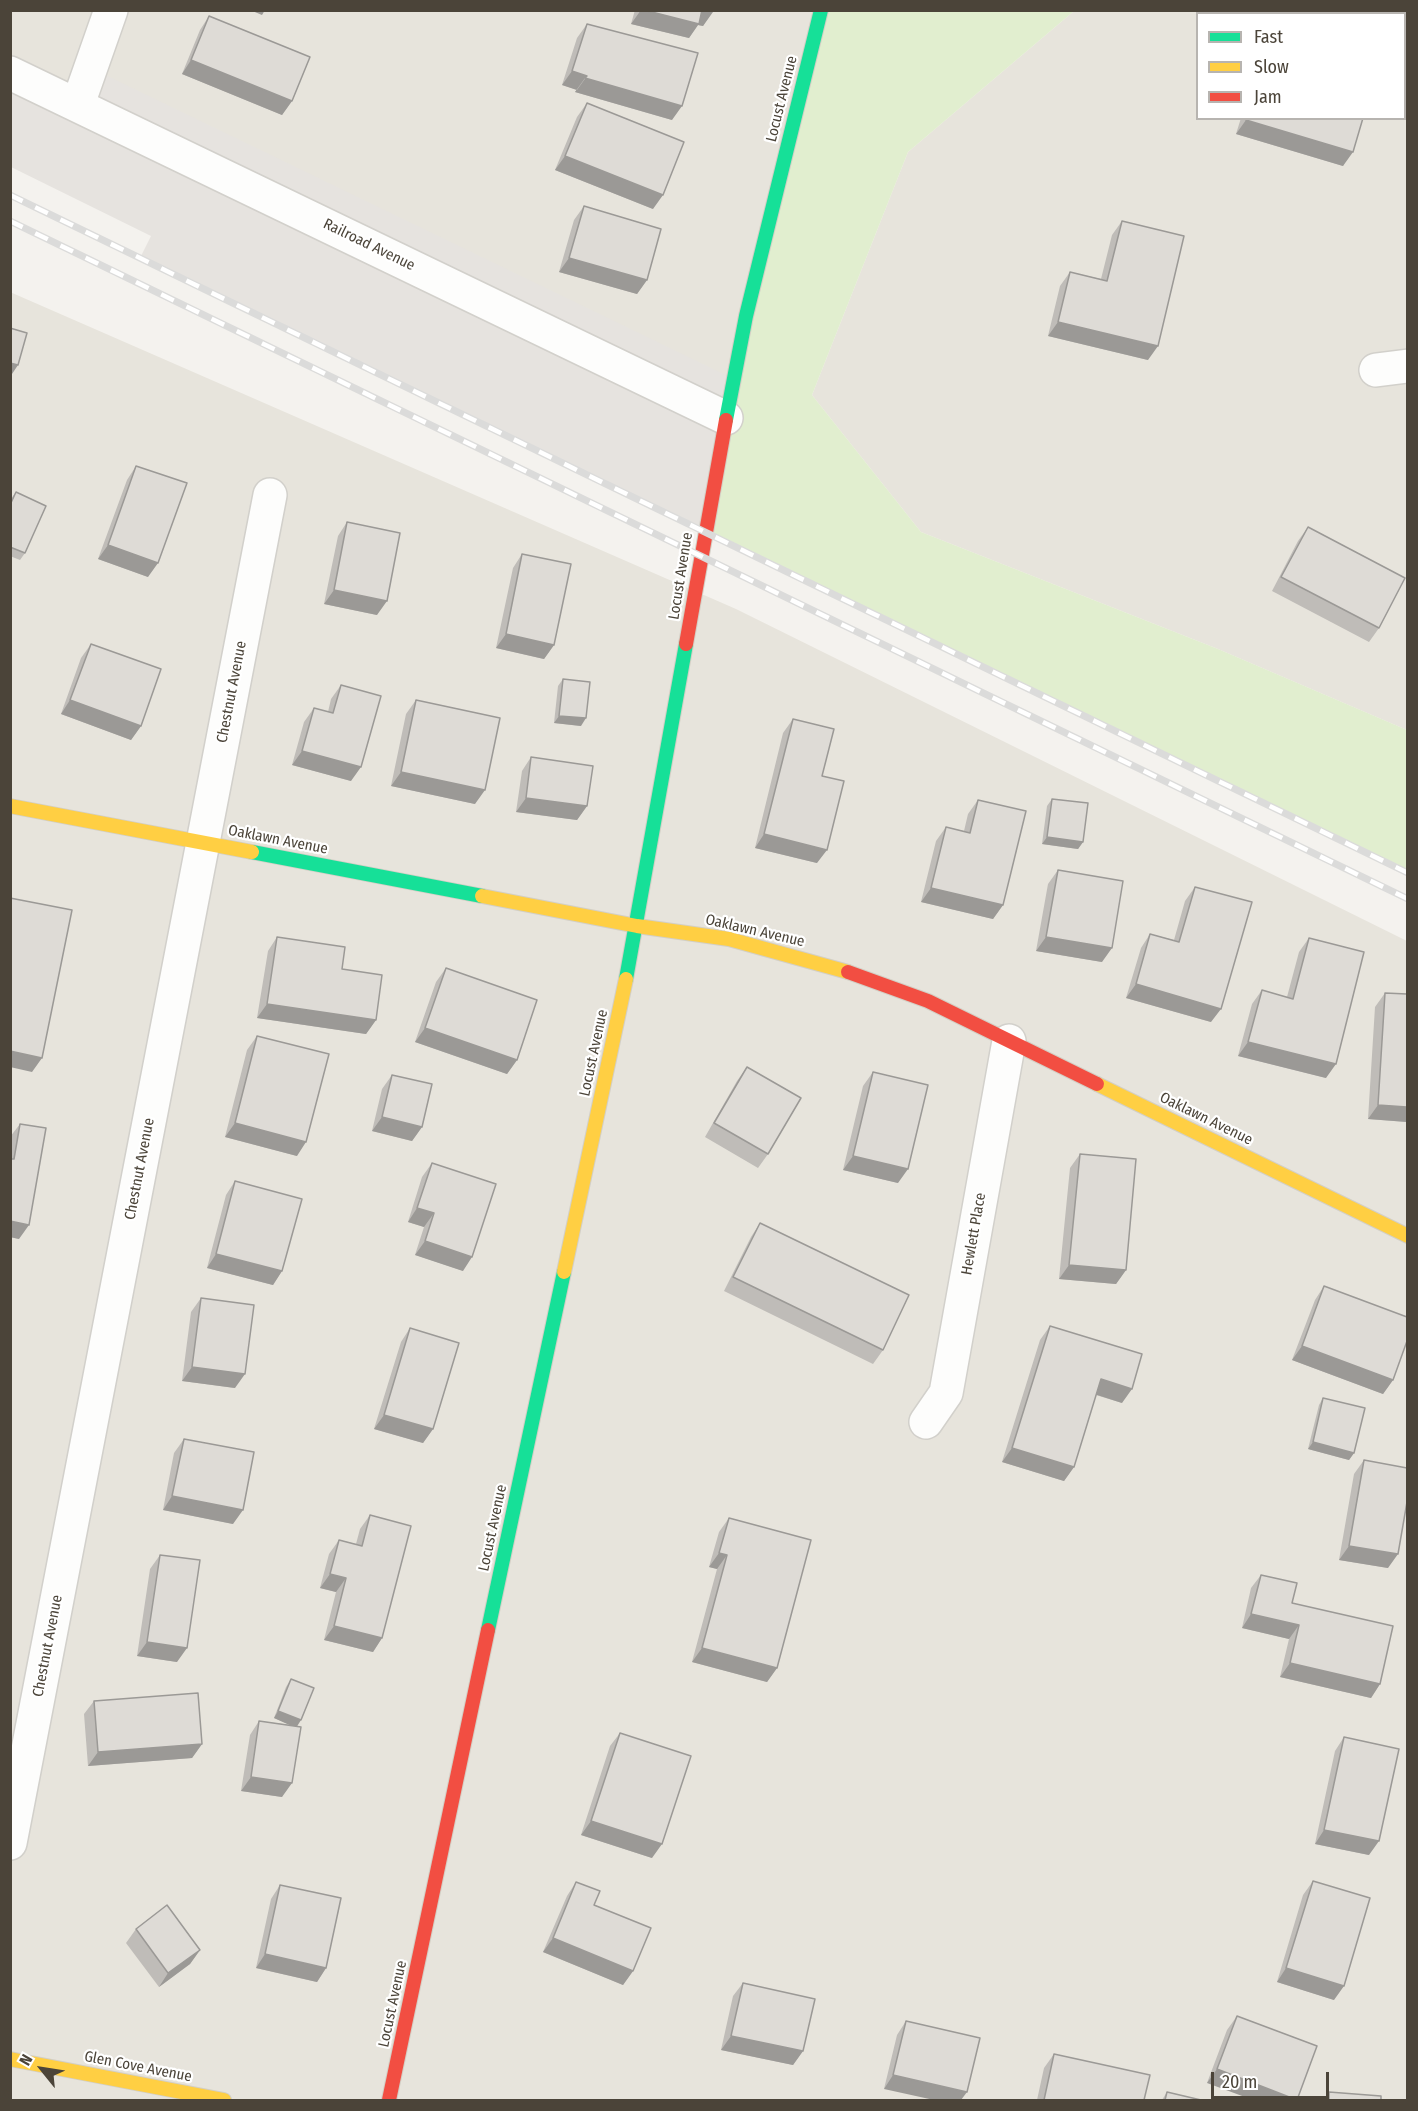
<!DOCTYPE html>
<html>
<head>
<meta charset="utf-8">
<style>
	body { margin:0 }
	#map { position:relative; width:1418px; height:2111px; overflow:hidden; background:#f4f2ee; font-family:"Fira Sans Condensed",sans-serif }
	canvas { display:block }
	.frame { position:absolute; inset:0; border:12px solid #4b4439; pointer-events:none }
	.legend { position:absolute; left:1196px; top:12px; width:210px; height:108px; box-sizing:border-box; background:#fff; border:2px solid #b7b4b0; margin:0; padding:8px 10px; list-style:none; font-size:18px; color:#4b4439 }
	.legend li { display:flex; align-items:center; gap:12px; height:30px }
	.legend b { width:30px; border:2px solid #b7b4b0 }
	.north { position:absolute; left:12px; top:2039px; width:60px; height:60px; -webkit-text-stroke:4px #fff; paint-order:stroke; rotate:300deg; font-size:16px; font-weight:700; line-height:24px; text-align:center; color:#4b4439 }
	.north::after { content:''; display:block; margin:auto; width:21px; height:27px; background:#4b4439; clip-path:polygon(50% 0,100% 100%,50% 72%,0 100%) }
	.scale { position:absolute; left:1211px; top:2072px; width:118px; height:27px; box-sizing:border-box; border:3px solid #4b4439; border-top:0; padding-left:8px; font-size:18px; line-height:21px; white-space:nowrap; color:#4b4439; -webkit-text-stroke:4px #fff; paint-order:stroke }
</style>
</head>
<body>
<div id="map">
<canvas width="1418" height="2111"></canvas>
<div class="frame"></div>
<ul class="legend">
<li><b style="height:8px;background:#16e098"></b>Fast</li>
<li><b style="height:8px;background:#ffcf43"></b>Slow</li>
<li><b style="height:8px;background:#f24e42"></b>Jam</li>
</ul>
<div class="north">N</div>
<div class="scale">20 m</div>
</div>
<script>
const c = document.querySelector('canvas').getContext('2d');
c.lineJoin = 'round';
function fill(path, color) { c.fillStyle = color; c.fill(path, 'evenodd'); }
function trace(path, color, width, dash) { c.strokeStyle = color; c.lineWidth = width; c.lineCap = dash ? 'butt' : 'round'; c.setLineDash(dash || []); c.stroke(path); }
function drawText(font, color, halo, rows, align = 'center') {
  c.font = font + ' "Fira Sans Condensed",sans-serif'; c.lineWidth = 4.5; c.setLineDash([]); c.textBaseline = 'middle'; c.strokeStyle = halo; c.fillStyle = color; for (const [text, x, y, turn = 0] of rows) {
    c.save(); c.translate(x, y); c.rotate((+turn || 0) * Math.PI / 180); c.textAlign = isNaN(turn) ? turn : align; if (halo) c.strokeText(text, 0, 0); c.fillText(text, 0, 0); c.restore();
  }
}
fill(new Path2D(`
	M10,11H821L734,379L11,73Z
	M1074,11H1407V730L1218,649L921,532L812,395L908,152ZM1198,14H1404V118H1198Z
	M10,292L736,609L1407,941V2100H11Z`), '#e7e4dc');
fill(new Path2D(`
	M821,11H1082H1074L908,152L812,395L921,532L1218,649L1407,730V873L705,533Z`), '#e1eecf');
fill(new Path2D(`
	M91,68L734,379L705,533L140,258L151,236L11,167L10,73L78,104Z`), '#e6e3df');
const street = new Path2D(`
	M10,73L726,418
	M78,104L111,10
	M1376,370L1408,366
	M926,1422L946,1393L1009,1041
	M10,1843L270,495`);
const fast = new Path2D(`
	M726,420L746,316L821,10
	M252,852L482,896
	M626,979L686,644
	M488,1630L564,1272`);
const slow = new Path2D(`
	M10,806L252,852
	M482,896L637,926L729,939L848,972
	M1097,1084L1408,1236
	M564,1272L626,979
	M10,2059L224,2100`);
const jam = new Path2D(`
	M686,644L726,420
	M848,972L928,1001L1097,1084
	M389,2100L488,1630`);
trace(street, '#d2d0cb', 36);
trace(fast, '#d3cfc5', 16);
trace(slow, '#d3cfc5', 16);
trace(jam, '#d3cfc5', 16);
trace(street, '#fdfdfc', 33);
trace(fast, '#16e098', 14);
trace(slow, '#ffcf43', 14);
trace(jam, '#f24e42', 14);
const rail = new Path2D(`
	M10,195L1408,873
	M10,221L1408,899`);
trace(rail, '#dbdbda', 7);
trace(rail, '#fff', 4.5, [14]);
fill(new Path2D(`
	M635,10H713L703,26L698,25L689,38L631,24Z
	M209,16L292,101L282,115L182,74L200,30Z
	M587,24L672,120L575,92L577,90L562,85L577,38Z
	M587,103L653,209L555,170L577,117Z
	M1241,118H1363L1343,166L1236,134Z
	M584,206L647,280L637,294L559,272L574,220Z
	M1122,221L1148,360L1048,336L1060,286L1070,272L1101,279L1112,235Z
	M136,466L148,577L98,559L127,480Z
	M16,492L25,553L20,560L10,556V500Z
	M347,522L377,615L324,604L338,536Z
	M1308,527L1379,628L1369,642L1272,591L1298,541Z
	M522,554L554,645L544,659L496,648L513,568Z
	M91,644L141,726L131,740L61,714L81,658Z
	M563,679L581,726L554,723L558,686Z
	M341,685L351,781L292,765L304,722L314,708L328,712L331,699Z
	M416,700L475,804L391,786L406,714Z
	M793,719L822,776L817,863L755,848L783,733Z
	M531,757L587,806L577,820L516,812L522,771Z
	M1052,799L1083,842L1078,849L1042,844L1047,806Z
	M978,800L1003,905L993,919L921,902L936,841L946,827L964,831L968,814Z
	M1058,870L1102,962L1036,951L1048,884Z
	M1195,887L1211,1022L1126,998L1141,948L1150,934L1174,940L1185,901Z
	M277,937L342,969L376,1020L366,1034L257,1018L268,951Z
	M1309,938L1326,1078L1238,1056L1252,1004L1262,990L1287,997L1299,952Z
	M446,968L517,1060L507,1074L415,1042L436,982Z
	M1385,993L1407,1122L1368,1119L1375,1007Z
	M257,1036L297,1156L225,1137L247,1050Z
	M747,1067L768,1154L758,1168L705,1137L737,1081Z
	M873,1072L898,1183L843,1170L863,1086Z
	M392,1075L422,1127L412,1141L372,1131L382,1089Z
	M20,1124L19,1239L10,1237V1137Z
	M1080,1154L1126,1270L1116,1284L1059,1279L1070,1168Z
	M432,1163L463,1271L415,1255L424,1227L408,1222L422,1177Z
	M235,1181L282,1271L273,1285L207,1268L226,1195Z
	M760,1223L883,1350L873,1364L724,1291L751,1237Z
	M1324,1286L1393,1380L1383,1394L1292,1360L1315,1300Z
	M201,1298L235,1388L182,1381L191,1312Z
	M1050,1326L1122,1403L1096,1395L1074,1467L1064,1481L1002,1462L1040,1340Z
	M410,1328L433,1429L423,1443L374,1429L401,1342Z
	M1323,1398L1354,1453L1349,1460L1308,1449L1319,1405Z
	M184,1439L233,1524L163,1510L174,1453Z
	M1364,1460L1388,1568L1339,1560L1354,1474Z
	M370,1515L382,1638L373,1652L324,1640L336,1592L320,1588L329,1554L339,1540L356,1544L360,1529Z
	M729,1518L777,1668L767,1682L692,1662L717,1569L709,1567L719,1532Z
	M160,1555L177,1662L137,1656L150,1569Z
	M1261,1575L1380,1684L1371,1698L1280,1677L1289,1639L1242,1628L1251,1588Z
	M291,1679L297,1726L282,1797L241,1791L250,1735L259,1721L291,1725L274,1718L286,1687Z
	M94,1701L202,1744L192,1758L88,1766L84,1714Z
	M620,1733L652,1858L581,1835L610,1746Z
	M1344,1737L1369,1855L1315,1844L1335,1751Z
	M1313,1881L1334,2000L1277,1982L1303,1895Z
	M576,1882L594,1905L633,1971L623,1985L543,1952L567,1896Z
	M280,1885L326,1968L317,1982L256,1968L271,1899Z
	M136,1929L200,1950L190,1964L159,1987L126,1943Z
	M743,1983L803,2051L793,2065L721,2050L733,1996Z
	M1237,2016L1317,2046L1207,2083L1227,2030Z
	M906,2021L980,2038L884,2089L897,2035Z
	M1054,2054L1144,2100H1037L1044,2068Z
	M1167,2092L1201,2100H1162Z
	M1329,2092L1381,2100H1323Z`), '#bfbcb8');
fill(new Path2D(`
	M250,10H265L262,15Z
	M641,10H705L713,12L703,26L698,25L689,38L631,24Z
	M191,60L292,101L282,115L182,74Z
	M572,71L587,76L577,90L562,85Z
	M585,78L682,106L672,120L575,92Z
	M1246,120L1353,152L1343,166L1236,134Z
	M565,156L663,195L653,209L555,170Z
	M569,258L647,280L637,294L559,272Z
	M1058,322L1158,346L1148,360L1048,336Z
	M10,363L18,365L10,377Z
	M108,545L158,563L148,577L98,559Z
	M334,590L387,601L377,615L324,604Z
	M506,634L554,645L544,659L496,648Z
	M70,700L141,726L131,740L61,714Z
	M559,716L586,718L581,726L554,723Z
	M302,751L361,767L351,781L292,765Z
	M401,772L485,790L475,804L391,786Z
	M526,798L587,806L577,820L516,812Z
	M764,834L827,850L817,863L755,848Z
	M1047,837L1083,842L1078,849L1042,844Z
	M931,888L1003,905L993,919L921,902Z
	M1046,937L1112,948L1102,962L1036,951Z
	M1136,984L1221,1009L1211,1022L1126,998Z
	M267,1004L376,1020L366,1034L257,1018Z
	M425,1028L517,1060L507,1074L415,1042Z
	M1248,1042L1336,1064L1326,1078L1238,1056Z
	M10,1051L42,1058L32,1072L10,1067Z
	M1378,1105L1407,1107V1122L1368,1119Z
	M382,1117L422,1127L412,1141L372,1131Z
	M235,1123L306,1142L297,1156L225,1137Z
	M853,1156L908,1169L898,1183L843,1170Z
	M417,1208L434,1213L424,1227L408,1222Z
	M10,1221L29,1225L19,1239L10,1237Z
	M425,1241L472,1257L463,1271L415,1255Z
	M216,1254L282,1271L273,1285L207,1268Z
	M1069,1265L1126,1270L1116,1284L1059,1279Z
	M1302,1346L1393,1380L1383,1394L1292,1360Z
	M192,1367L245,1374L235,1388L182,1381Z
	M1101,1379L1132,1389L1122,1403L1091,1393Z
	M384,1415L433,1429L423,1443L374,1429Z
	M1313,1442L1354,1453L1349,1460L1308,1449Z
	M1012,1448L1074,1467L1064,1481L1002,1462Z
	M172,1496L243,1510L233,1524L163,1510Z
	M1349,1546L1398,1554L1388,1568L1339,1560Z
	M719,1553L727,1555L717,1569L709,1567Z
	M330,1574L346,1578L336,1592L320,1588Z
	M1251,1614L1299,1625L1289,1639L1242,1628Z
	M334,1626L382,1638L373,1652L324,1640Z
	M147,1642L187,1648L177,1662L137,1656Z
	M702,1648L777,1668L767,1682L692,1662Z
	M1290,1663L1380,1684L1371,1698L1280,1677Z
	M278,1711L301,1720L296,1728L274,1718Z
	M202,1744L192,1758L88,1766L98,1752Z
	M251,1777L292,1783L282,1797L241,1791Z
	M591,1821L662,1844L652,1858L581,1835Z
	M1324,1830L1379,1841L1369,1855L1315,1844Z
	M553,1938L633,1971L623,1985L543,1952Z
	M200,1950L190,1964L159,1987L168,1973Z
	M265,1954L326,1968L317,1982L256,1968Z
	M1286,1968L1344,1986L1334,2000L1277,1982Z
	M731,2036L803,2051L793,2065L721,2050Z
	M1217,2069L1297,2100H1253L1207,2083Z
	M893,2075L967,2092L961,2100H934L884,2089Z`), '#9b9996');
const building = new Path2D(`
	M644,10H702L699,24Z
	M209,16L310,57L292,101L191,60Z
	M587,24L698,53L682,106L585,78L587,76L572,71Z
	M587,103L684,142L663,195L565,156Z
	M1246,118H1363L1353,152L1246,120Z
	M584,206L661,229L647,280L569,258Z
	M1122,221L1184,236L1158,346L1058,322L1070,272L1107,281Z
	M10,328L27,333L18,365L10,363Z
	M136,466L187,483L158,563L108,545Z
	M16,492L46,506L25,553L10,547V505Z
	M347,522L400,533L387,601L334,590Z
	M1308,527L1405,578L1379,628L1281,577Z
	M522,554L571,564L554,645L506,634Z
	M91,644L161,669L141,726L70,700Z
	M563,679L590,682L586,718L559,716Z
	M341,685L381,696L361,767L302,751L314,708L333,713Z
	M416,700L500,718L485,790L401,772Z
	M793,719L834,729L822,776L844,781L827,850L764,834Z
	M531,757L593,766L587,806L526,798Z
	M1052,799L1088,803L1083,842L1047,837Z
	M978,800L1026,811L1003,905L931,888L946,827L970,833Z
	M1058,870L1123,881L1112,948L1046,937Z
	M1195,887L1252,902L1221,1009L1136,984L1150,934L1179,942Z
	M10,898L72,910L42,1058L10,1051Z
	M277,937L345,947L342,969L382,975L376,1020L267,1004Z
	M1309,938L1364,952L1336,1064L1248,1042L1262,990L1293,999Z
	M446,968L537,1000L517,1060L425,1028Z
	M1385,993L1407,994V1107L1378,1105Z
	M257,1036L329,1054L306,1142L235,1123Z
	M747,1067L801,1098L768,1154L714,1123Z
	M873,1072L928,1085L908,1169L853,1156Z
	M392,1075L432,1084L422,1127L382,1117Z
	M20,1124L46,1128L29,1225L10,1221V1159H14Z
	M1080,1154L1136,1159L1126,1270L1069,1265Z
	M432,1163L496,1184L472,1257L425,1241L434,1213L417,1208Z
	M235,1181L302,1199L282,1271L216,1254Z
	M760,1223L909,1295L883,1350L733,1277Z
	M1324,1286L1407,1317V1341L1393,1380L1302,1346Z
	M201,1298L254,1305L245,1374L192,1367Z
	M1050,1326L1142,1354L1132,1389L1101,1379L1074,1467L1012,1448Z
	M410,1328L459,1343L433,1429L384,1415Z
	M1323,1398L1365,1408L1354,1453L1313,1442Z
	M184,1439L254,1452L243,1510L172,1496Z
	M1364,1460L1407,1468V1502L1398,1554L1349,1546Z
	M370,1515L411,1526L382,1638L334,1626L346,1578L330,1574L339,1540L362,1546Z
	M729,1518L811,1540L777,1668L702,1648L727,1555L719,1553Z
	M160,1555L200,1560L187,1648L147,1642Z
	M1261,1575L1297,1583L1292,1603L1393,1626L1380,1684L1290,1663L1299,1625L1251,1614Z
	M291,1679L314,1688L301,1720L278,1711Z
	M198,1693L202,1744L98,1752L94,1701Z
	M259,1721L301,1727L292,1783L251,1777Z
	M620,1733L691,1756L662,1844L591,1821Z
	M1344,1737L1399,1749L1379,1841L1324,1830Z
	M1313,1881L1370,1898L1344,1986L1286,1968Z
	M576,1882L600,1891L594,1905L651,1928L633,1971L553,1938Z
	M280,1885L341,1898L326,1968L265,1954Z
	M167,1905L200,1950L168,1973L136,1929Z
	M743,1983L815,1999L803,2051L731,2036Z
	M1237,2016L1317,2046L1297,2100L1217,2069Z
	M906,2021L980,2038L967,2092L893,2075Z
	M1054,2054L1150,2075L1144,2100H1044Z
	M1167,2092L1201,2100H1165Z
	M1329,2092L1381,2096V2100H1329Z`);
fill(building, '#dedbd6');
trace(building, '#9b9996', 1.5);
drawText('15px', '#4b4439', '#fff', [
	["Locust Avenue",782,99,-76],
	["Railroad Avenue",369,245,26],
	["Locust Avenue",681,576,-81],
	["Chestnut Avenue",232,692,-79],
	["Oaklawn Avenue",278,840,11],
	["Oaklawn Avenue",755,931,13],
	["Locust Avenue",594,1053,-78],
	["Oaklawn Avenue",1206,1119,26],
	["Chestnut Avenue",140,1169,-79],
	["Hewlett Place",974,1234,-80],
	["Locust Avenue",493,1528,-78],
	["Chestnut Avenue",48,1646,-79],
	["Locust Avenue",393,2004,-78],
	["Glen Cove Avenue",138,2067,11]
]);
</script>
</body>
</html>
